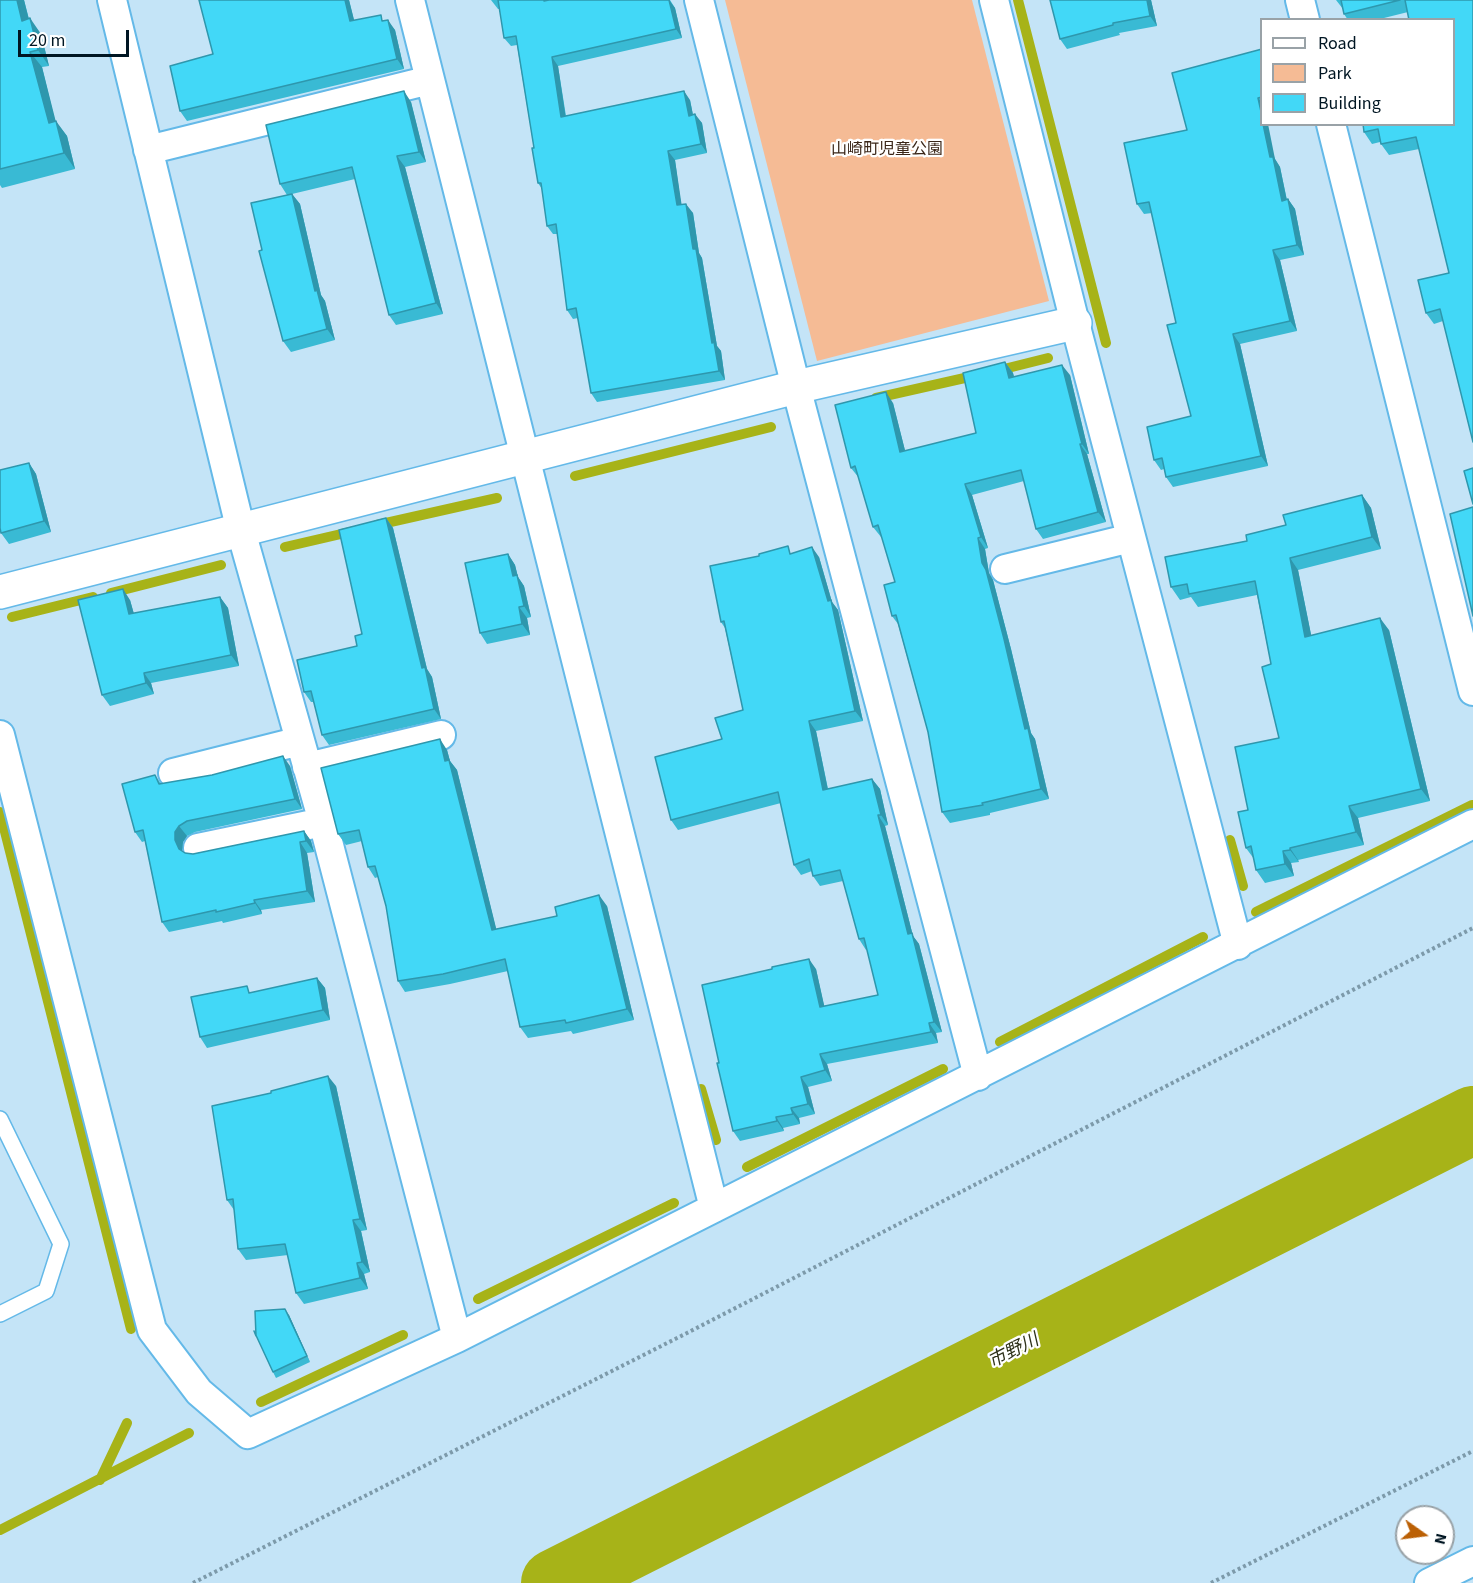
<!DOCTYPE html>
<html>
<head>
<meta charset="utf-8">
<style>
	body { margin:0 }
	#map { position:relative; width:1473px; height:1583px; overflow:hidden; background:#c4e4f7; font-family:"Source Sans 3",sans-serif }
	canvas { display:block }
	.legend { position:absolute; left:1260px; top:18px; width:195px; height:108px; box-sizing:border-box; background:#fff; border:2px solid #99a2a7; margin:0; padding:8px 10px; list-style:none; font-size:18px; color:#001623 }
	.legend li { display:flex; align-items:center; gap:12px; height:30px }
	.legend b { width:30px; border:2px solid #99a2a7 }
	.north { position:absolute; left:1395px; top:1505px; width:60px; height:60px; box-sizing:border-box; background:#fff; border:2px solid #99a2a7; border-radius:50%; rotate:104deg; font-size:16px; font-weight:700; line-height:24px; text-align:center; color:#001623 }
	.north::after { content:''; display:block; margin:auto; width:21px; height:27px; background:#bb6005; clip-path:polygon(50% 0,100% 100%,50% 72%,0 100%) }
	.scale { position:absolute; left:18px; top:30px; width:111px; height:27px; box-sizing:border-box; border:3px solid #001623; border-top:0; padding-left:8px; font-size:18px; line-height:21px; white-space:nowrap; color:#001623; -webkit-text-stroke:4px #fff; paint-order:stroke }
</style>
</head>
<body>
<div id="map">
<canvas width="1473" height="1583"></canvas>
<ul class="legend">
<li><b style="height:8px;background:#fff"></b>Road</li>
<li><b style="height:16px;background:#f5bb95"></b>Park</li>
<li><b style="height:16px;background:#42d8f7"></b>Building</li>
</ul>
<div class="north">N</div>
<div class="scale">20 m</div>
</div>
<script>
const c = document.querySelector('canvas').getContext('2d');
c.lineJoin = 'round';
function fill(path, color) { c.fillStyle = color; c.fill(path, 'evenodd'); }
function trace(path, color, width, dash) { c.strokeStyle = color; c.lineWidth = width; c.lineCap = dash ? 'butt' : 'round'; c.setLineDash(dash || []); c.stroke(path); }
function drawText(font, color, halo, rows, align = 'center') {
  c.font = font + ' "Source Sans 3","Noto Sans JP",sans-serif'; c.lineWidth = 4.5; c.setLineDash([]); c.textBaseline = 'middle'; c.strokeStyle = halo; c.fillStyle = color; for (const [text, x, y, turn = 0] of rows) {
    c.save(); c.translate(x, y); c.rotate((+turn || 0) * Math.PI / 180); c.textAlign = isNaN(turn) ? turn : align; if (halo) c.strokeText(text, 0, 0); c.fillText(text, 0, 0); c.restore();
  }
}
fill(new Path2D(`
	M725,0H972L1049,301L817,361Z`), '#f5bb95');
trace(new Path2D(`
	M1018,0L1106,343
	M996,371L1048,358
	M876,398L978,375
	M575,476L771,427
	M377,525L497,498
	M285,547L354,531
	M111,593L221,565
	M12,617L93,597
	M0,812L131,1329
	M1230,840L1243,886
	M1256,912L1472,805
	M1000,1042L1203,937
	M701,1089L716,1140
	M747,1167L943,1069
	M478,1299L674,1203
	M261,1402L403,1335
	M100,1480L127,1423
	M0,1530L189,1433`), '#a7b318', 10);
trace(new Path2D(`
	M555,1583L1473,1120`), '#a7b318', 68);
const lane = new Path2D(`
	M0,1119L61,1244L46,1291L0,1314`);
const street = new Path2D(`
	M112,0L241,531L323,822L457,1338
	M410,0L714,1208
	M699,0L796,387L978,1076
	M994,0L1075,323L1238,945
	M1300,0L1305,20
	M1331,124L1473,691
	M148,150L430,80
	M1005,569L1131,538
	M0,735L152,1330L199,1392L248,1434L457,1338L1473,824
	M307,767L441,735
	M173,773L300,741
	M198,848L323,822
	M1429,1583L1473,1561`);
const secondary = new Path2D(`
	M0,592L796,387L1075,323`);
trace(lane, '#64b9e8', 18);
trace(street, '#64b9e8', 32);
trace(secondary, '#64b9e8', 36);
trace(new Path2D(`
	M193,1583L687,1333L1473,928
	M1211,1583L1473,1451`), '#7d9aaa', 4, [3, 3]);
trace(lane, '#fff', 15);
trace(street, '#fff', 28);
trace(secondary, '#fff', 33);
fill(new Path2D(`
	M0,0H24L29,19L41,34L49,66L42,67L55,121L67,136L75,169L2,188L0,185Z
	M199,0H349L354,20H385L395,30L404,69L187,121L180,111L213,54Z
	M491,0H670L675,8L682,38L558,66L566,116L690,100L693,115L702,123L707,153L675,160L681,205L693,213L699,253L702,258L717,346L721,351L725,380L597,402L591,393L578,318L573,319L567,310L558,234H553L547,226L542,189L538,183L534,148L517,45L511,46L504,38L500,9H498Z
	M1151,0L1157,26L1119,33L1120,35L1067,49L1060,39Z
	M1336,0H1473V442L1443,321L1434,324L1426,313L1449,273L1419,149L1389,155L1381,144L1380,142L1372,144L1364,132L1363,124H1454L1408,12L1376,20H1348L1344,14L1343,9Z
	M1262,49V124L1275,159L1280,167L1287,200L1288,199L1295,209L1304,255L1280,260L1297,331L1240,344L1268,466L1173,487L1166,477L1164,469L1161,470L1154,460L1191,416L1176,323L1152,213L1144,214L1137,204L1187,130Z
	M411,102L426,162L405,167L443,314L396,325L389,315L355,179L292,194L300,204L321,295L325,301L335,340L291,352L283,341L262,250L287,195L280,184Z
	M1005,362L1013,373L1014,377L1070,375L1089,454H1087L1106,522L1043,539L1036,529L1024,481L972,495L988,548L985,549L989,573L993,580L1011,649L1031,733L1035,739L1049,799L990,813V815L950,823L942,812L928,732L898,624L892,616L895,582L882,536L881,537L873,527L859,478L851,468L893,403L905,451L976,433Z
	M29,463L36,474L51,532L9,544L1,533Z
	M1362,495L1371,508L1381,549L1298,570L1311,635L1389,630L1430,801L1358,818L1364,845L1298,860L1299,862L1291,863L1294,876L1265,883L1256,870L1254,859L1246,848L1248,810L1279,738L1271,664L1257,595L1198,607L1191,597L1180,600L1171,587L1247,541Z
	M386,518L393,528L427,669L432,677L441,719L329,745L322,735L314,702H311L304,692L357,646L362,634Z
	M793,553L819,557L832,602L838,610L863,721L816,731L828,789L872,779L880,789L888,825L885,826L913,936L919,944L942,1032L936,1033L938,1043L827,1064L832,1081L808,1087L815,1114L799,1118L800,1124L783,1128L784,1131L740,1141L733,1131L719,1063L816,969L824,1006L878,995L867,949L866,950L859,939L843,881L820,886L813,876L812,871L801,875L794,865L781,803L678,830L671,820L722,739L743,710L725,628L721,622Z
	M508,554L515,565L518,577L524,586L531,617L527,618L530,635L487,644L480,633Z
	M220,597L228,608L239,666L151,683L154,694L110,706L102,695L130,600L134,614Z
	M447,750L450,761L457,770L496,929L607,906L634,1020L573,1034L571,1031L528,1038L520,1027L508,971L450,984L405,992L398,981L386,906L378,877L375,878L368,867L362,841L346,845L338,834Z
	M290,766L302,809L195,832L187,836L183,842L182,851L185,853L193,854L304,831L311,841L314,852L307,853L315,902L261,910L262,914L223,923L222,921L169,932L162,922L145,841L142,842L135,832L155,775L161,784Z
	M317,978L325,988L330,1020L207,1048L200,1037L252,993Z
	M336,1086L367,1230L361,1231L370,1272L364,1274L368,1289L304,1304L296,1293L288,1255L246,1260L238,1249L234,1210L227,1200Z
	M289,1315L310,1362L276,1378L273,1372L254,1331L256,1334Z`), '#39bad4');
fill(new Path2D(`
	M17,0H24L33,36L22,21Z
	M345,0H349L357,32L350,21Z
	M669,0L675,8L682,38L676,29Z
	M1147,0H1151L1157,26L1150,16Z
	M30,18L41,34L49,66L38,50Z
	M388,20L395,30L404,69L397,59Z
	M30,52L42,67L60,138L49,123Z
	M552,57L558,66L567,126L561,117Z
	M404,91L411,102L426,162L419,152Z
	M684,91L690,100L695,125L689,116Z
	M1258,98L1262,103V116Z
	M695,114L702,123L707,153L701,144Z
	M56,121L67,136L75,169L64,153Z
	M1263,124H1268L1275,159L1280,167L1289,211L1282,201L1270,157Z
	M668,151L675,160L683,214L677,205Z
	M397,156L405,167L443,314L436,303Z
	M292,194L300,204L321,295L325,301L335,340L327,329L315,291Z
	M1288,199L1295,209L1304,255L1297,245Z
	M686,204L693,213L699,253L702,258L717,346L721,351L725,380L719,371L712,343L693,249Z
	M1273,250L1280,260L1297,331L1290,321Z
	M1233,334L1240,344L1268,466L1261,456Z
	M1005,362L1013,373L1017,388L1009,378Z
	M1062,365L1070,375L1089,454L1082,444Z
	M886,392L893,403L908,462L900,452Z
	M1080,444L1087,454L1106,522L1098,512Z
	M29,463L36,474L51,532L44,521Z
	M965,484L972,495L988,548L981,537Z
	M1362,495L1371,508L1381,549L1372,537Z
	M386,518L393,528L427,669L432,677L441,719L434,709L422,668Z
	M978,538L985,549L989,573L993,580L1011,649L1031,733L1035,739L1049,799L1041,789L982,563Z
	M812,547L819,557L832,602L838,610L863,721L855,711L828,601Z
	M508,554L515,565L518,577L524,586L531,617L524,606L513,576Z
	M1290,558L1298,570L1314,649L1305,637Z
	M123,589L130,600L137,625L129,614Z
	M220,597L228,608L239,666L231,655Z
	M519,607L527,618L530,635L522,624Z
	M1380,618L1389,630L1430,801L1421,789Z
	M144,673L151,683L154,694L146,683Z
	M809,721L816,731L830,800L823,790Z
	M440,739L447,750L450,761L457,770L499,940L492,930L445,761Z
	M283,756L290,766L302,809L295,799Z
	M872,779L880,789L888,825L881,815Z
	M1349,806L1358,818L1364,845L1356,832Z
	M878,815L885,826L913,936L919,944L942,1032L934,1022L908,934Z
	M179,826L187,836L183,842L182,851L179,849L175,840V832Z
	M304,831L311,841L314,852L306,841Z
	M300,842L307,853L315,902L307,891Z
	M1290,848L1298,860L1299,862L1290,850Z
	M1283,851L1291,863L1294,876L1285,864Z
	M599,895L607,906L634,1020L627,1009Z
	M254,900L261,910L262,914L255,903Z
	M809,959L816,969L827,1018L820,1007Z
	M317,978L325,988L330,1020L323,1010Z
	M929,1023L936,1033L938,1043L931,1032Z
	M820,1054L827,1064L832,1081L825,1070Z
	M328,1076L336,1086L367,1230L360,1219Z
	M801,1077L808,1087L815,1114L808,1104Z
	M791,1108L799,1118L800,1124L793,1114Z
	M776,1117L783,1128L784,1131L777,1121Z
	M353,1220L361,1231L370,1272L362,1262Z
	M357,1263L364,1274L368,1289L360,1278Z
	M285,1309L289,1315L310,1362L307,1356Z`), '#2e97ad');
const building = new Path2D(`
	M0,0H17L22,21L30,18L38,50L30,52L49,123L56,121L64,153L0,169Z
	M199,0H345L350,21L381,15L382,21L388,20L397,59L180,111L170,66L213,54Z
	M498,0H544V1L549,0H669L676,29L552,57L561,117L684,91L689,116L695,114L701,144L668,151L677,205L686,204L693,249H696L712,343L714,342L719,371L591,393L576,308L567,310L556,224L547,226L541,183H538L532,148H534L516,36L504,38Z
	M1050,0H1147L1150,16L1113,23V25L1060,39Z
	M1341,0H1400L1344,14Z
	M1405,0H1473V442L1440,309L1426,313L1418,280L1449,273L1416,137L1381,144L1378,129L1364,132L1363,124H1454V20H1409Z
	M1262,49V97L1258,98L1262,116V124H1263L1270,157H1273L1282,201L1288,199L1297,245L1273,250L1290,321L1233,334L1261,456L1166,477L1162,458L1154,460L1147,427L1191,416L1167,325L1176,323L1149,202L1137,204L1124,143L1187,130L1172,73Z
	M404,91L419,152L397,156L436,303L389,315L352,167L280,184L266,125Z
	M292,194L315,291L317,290L327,329L283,341L259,251L262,250L251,203Z
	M1005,362L1009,378L1062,365L1082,444H1080L1098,512L1036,529L1021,470L965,484L981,537L978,538L982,563L986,570L1004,639L1025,729L1028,728L1041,789L982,803L983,805L942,812L928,732L896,615L892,616L884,585L895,582L878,525L873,527L855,466L851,468L835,405L886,392L900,452L976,433L963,373Z
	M29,463L44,521L1,533L0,528V470Z
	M1473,468V504L1464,471Z
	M1362,495L1372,537L1290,558L1305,637L1380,618L1421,789L1349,806L1356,832L1290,848V850L1283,851L1285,864L1256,870L1251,846L1246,848L1238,812L1248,810L1235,747L1279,738L1262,667L1271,664L1255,581L1189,594L1187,584L1171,587L1165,557L1247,541L1246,535L1286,525L1283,515Z
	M1473,507V616L1450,514Z
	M386,518L422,668L425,667L434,709L322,735L311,691L304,692L297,660L357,646L355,636L362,634L339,530Z
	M788,546L790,554L812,547L828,601L831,600L855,711L809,721L823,790L872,779L881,815H878L908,934L912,933L934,1022L929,1023L931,1032L820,1054L825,1070L801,1077L808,1104L791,1108L793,1114L776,1117L777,1121L733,1131L717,1063H719L702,985L772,969V967L809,959L820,1007L878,995L864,938L859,939L840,870L813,876L809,859L794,865L778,792L671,820L655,757L722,739L715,718L743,710L724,621L721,622L710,566L759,556V554Z
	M508,554L513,576L517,575L524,606L519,607L522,624L480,633L465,563Z
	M123,589L129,614L220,597L231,655L144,673L146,683L102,695L78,600Z
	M440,739L445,761L449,760L492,930L557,916L555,907L599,895L627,1009L566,1023L565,1020L520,1027L505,959L443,974L398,981L386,906L375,866L368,867L359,830L338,834L321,768Z
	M283,756L295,799L187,821L179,826L175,832V840L179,849L185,853L193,854L304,831L306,841L300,842L307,891L254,900L255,903L216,912V910L162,922L143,830L135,832L122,784L155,775L159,784L212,775Z
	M317,978L323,1010L200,1037L191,997L247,986L249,993Z
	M328,1076L360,1219L353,1220L362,1262L357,1263L360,1278L296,1293L285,1244L238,1249L233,1199L227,1200L212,1106L271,1093V1091Z
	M285,1309L307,1356L273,1372L254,1331L256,1336L255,1311Z`);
fill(building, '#42d8f7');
trace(building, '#2e97ad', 1.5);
drawText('16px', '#3a2618', '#fff', [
	["山崎町児童公園",887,150]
]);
drawText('italic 18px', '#2f321b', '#fff', [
	["市野川",1014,1352,-27]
]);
</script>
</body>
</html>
